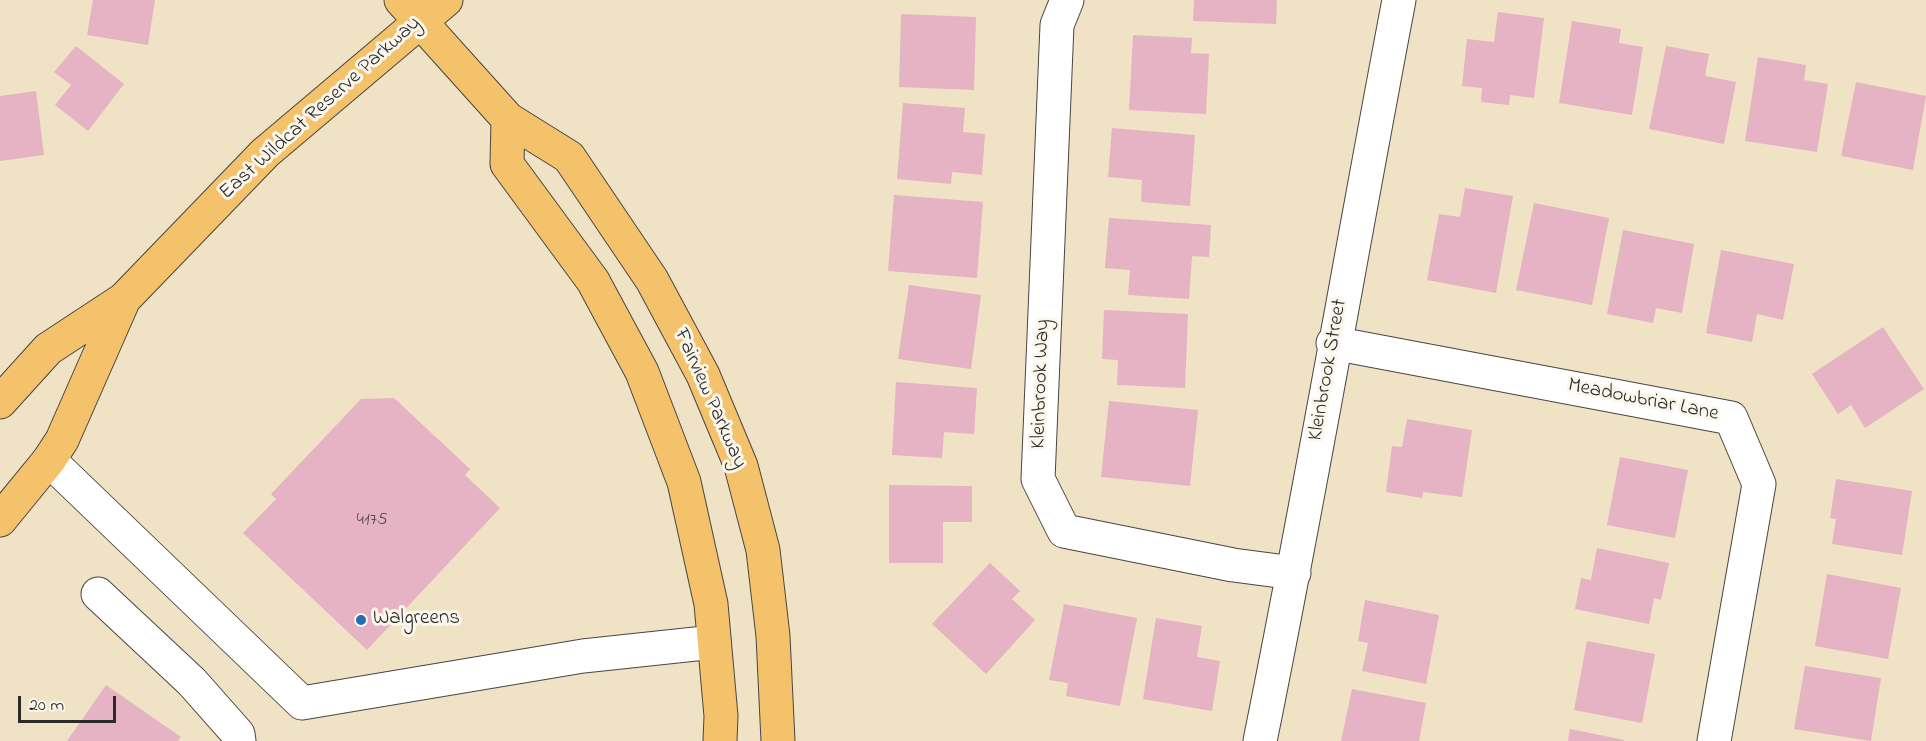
<!DOCTYPE html>
<html>
<head>
<meta charset="utf-8">
<style>
	body { margin:0 }
	#map { position:relative; width:1926px; height:741px; overflow:hidden; background:#f0e2c4; font-family:"Indie Flower",sans-serif }
	canvas { display:block }
	.scale { position:absolute; left:18px; top:696px; width:98px; height:27px; box-sizing:border-box; border:3px solid #2b2b2b; border-top:0; padding-left:8px; font-size:18px; line-height:21px; white-space:nowrap; color:#2b2b2b; -webkit-text-stroke:4px #fbf7ec; paint-order:stroke }
</style>
</head>
<body>
<div id="map">
<canvas width="1926" height="741"></canvas>
<div class="scale">20 m</div>
</div>
<script>
const c = document.querySelector('canvas').getContext('2d');
c.lineJoin = 'round';
function fill(path, color) { c.fillStyle = color; c.fill(path, 'evenodd'); }
function trace(path, color, width, dash) { c.strokeStyle = color; c.lineWidth = width; c.lineCap = dash ? 'butt' : 'round'; c.setLineDash(dash || []); c.stroke(path); }
function drawText(font, color, halo, rows, align = 'center') {
  c.font = font + ' "Indie Flower",sans-serif'; c.lineWidth = 6; c.setLineDash([]); c.textBaseline = 'middle'; c.strokeStyle = halo; c.fillStyle = color; for (const [text, x, y, turn = 0] of rows) {
    c.save(); c.translate(x, y); c.rotate((+turn || 0) * Math.PI / 180); c.textAlign = isNaN(turn) ? turn : align; if (halo) c.strokeText(text, 0, 0); c.fillText(text, 0, 0); c.restore();
  }
}
fill(new Path2D(`
	M93,0H155L148,45L87,35Z
	M1194,0H1277L1276,24L1193,21Z
	M1498,12L1544,18L1534,98L1510,95L1509,105L1481,102L1482,88L1462,86L1467,39L1494,42Z
	M901,14L976,17L974,90L899,87Z
	M1572,21L1621,29L1619,43L1643,47L1632,115L1559,103Z
	M1133,35L1192,38L1191,53L1209,54L1206,114L1129,110Z
	M76,46L124,84L88,131L55,105L71,85L54,72Z
	M1666,46L1709,54L1705,76L1736,82L1724,144L1649,129Z
	M1758,57L1806,65L1804,80L1828,84L1817,152L1745,141Z
	M1856,82L1926,96L1913,170L1841,156Z
	M36,91L44,155L0,161V96Z
	M903,103L965,108L963,132L985,134L982,175L952,172L951,184L897,179Z
	M1112,128L1195,135L1190,206L1141,202L1142,180L1108,177Z
	M1465,188L1513,196L1496,293L1427,280L1439,214L1460,217Z
	M894,195L983,202L977,278L888,271Z
	M1534,203L1609,218L1592,305L1516,290Z
	M1109,218L1211,225L1209,257L1192,256L1189,299L1128,295L1130,270L1105,268Z
	M1623,230L1694,244L1682,313L1656,308L1653,323L1607,314Z
	M1721,250L1794,264L1783,320L1757,314L1752,342L1706,333Z
	M909,285L981,295L971,369L898,359Z
	M1104,310L1188,314L1185,388L1117,385L1118,360L1102,359Z
	M1883,327L1924,389L1865,428L1851,405L1838,414L1812,374Z
	M896,382L977,388L974,434L944,432L942,458L892,455Z
	M394,398L470,469L465,475L500,508L367,650L243,533L276,499L271,494L361,399Z
	M1109,401L1198,410L1190,486L1101,477Z
	M1407,419L1472,430L1462,497L1423,492L1422,498L1386,492L1392,446L1402,447Z
	M1620,457L1688,470L1675,538L1607,525Z
	M1836,479L1912,491L1902,555L1832,544L1836,519L1830,518Z
	M889,485L972,486V522H943V563H889Z
	M1597,548L1669,563L1661,600L1654,598L1649,624L1575,609L1581,578L1591,580Z
	M990,563L1020,591L1012,599L1035,620L986,674L932,624Z
	M1827,574L1901,588L1888,659L1815,646Z
	M1365,600L1439,615L1426,684L1362,671L1368,643L1358,641Z
	M1064,604L1137,618L1120,706L1066,696L1068,683L1049,680Z
	M1156,618L1202,626L1197,657L1220,661L1212,711L1143,699Z
	M1587,641L1655,654L1642,723L1574,710Z
	M1805,666L1881,678L1871,741L1794,729Z
	M106,685L181,737L178,741H67Z
	M1352,689L1426,703L1419,741H1341Z
	M1570,729L1624,740V741H1568Z`), '#e5b3c3');
const minor = new Path2D(`
	M1067,0L1057,25L1038,479L1064,531L1233,565L1294,573
	M1333,343L1731,418L1759,484L1714,741
	M49,460L302,703L583,656L714,642
	M98,594L192,682L238,734L239,741
	M1260,741C1310,495 1352,247 1399,0`);
const major = new Path2D(`
	M401,0L508,119L569,157L652,280L703,375L741,466L763,550L773,636L778,741
	M508,119L507,164L593,281L642,372L684,482L711,604L721,716L720,741
	M0,402L48,349L124,299L265,153L446,0
	M0,520L49,460L62,440L124,299`);
trace(minor, '#494642', 35);
trace(major, '#494642', 35);
trace(minor, '#fff', 33);
trace(major, '#f3c26a', 33);
for (const [x, y, r, color] of [
	[361,620,6,"#1f6fb2"]
]) { const dot = new Path2D(); dot.arc(x, y, r, 0, 2 * Math.PI); c.fillStyle = color; c.fill(dot); trace(dot, '#fbf7ec', 2); }
drawText('18px', '#5a4d51', null, [
	["4175",372,521]
]);
drawText('21px', '#2b2b2b', '#fbf7ec', [
	["East Wildcat Reserve Parkway",321,109,-42],
	["Kleinbrook Street",1329,370,-80],
	["Kleinbrook Way",1042,384,-88],
	["Fairview Parkway",709,399,66],
	["Meadowbriar Lane",1643,401,11]
]);
drawText('21px', '#2b2b2b', '#fbf7ec', [
	["Walgreens",373,620]
], 'left');
</script>
</body>
</html>
